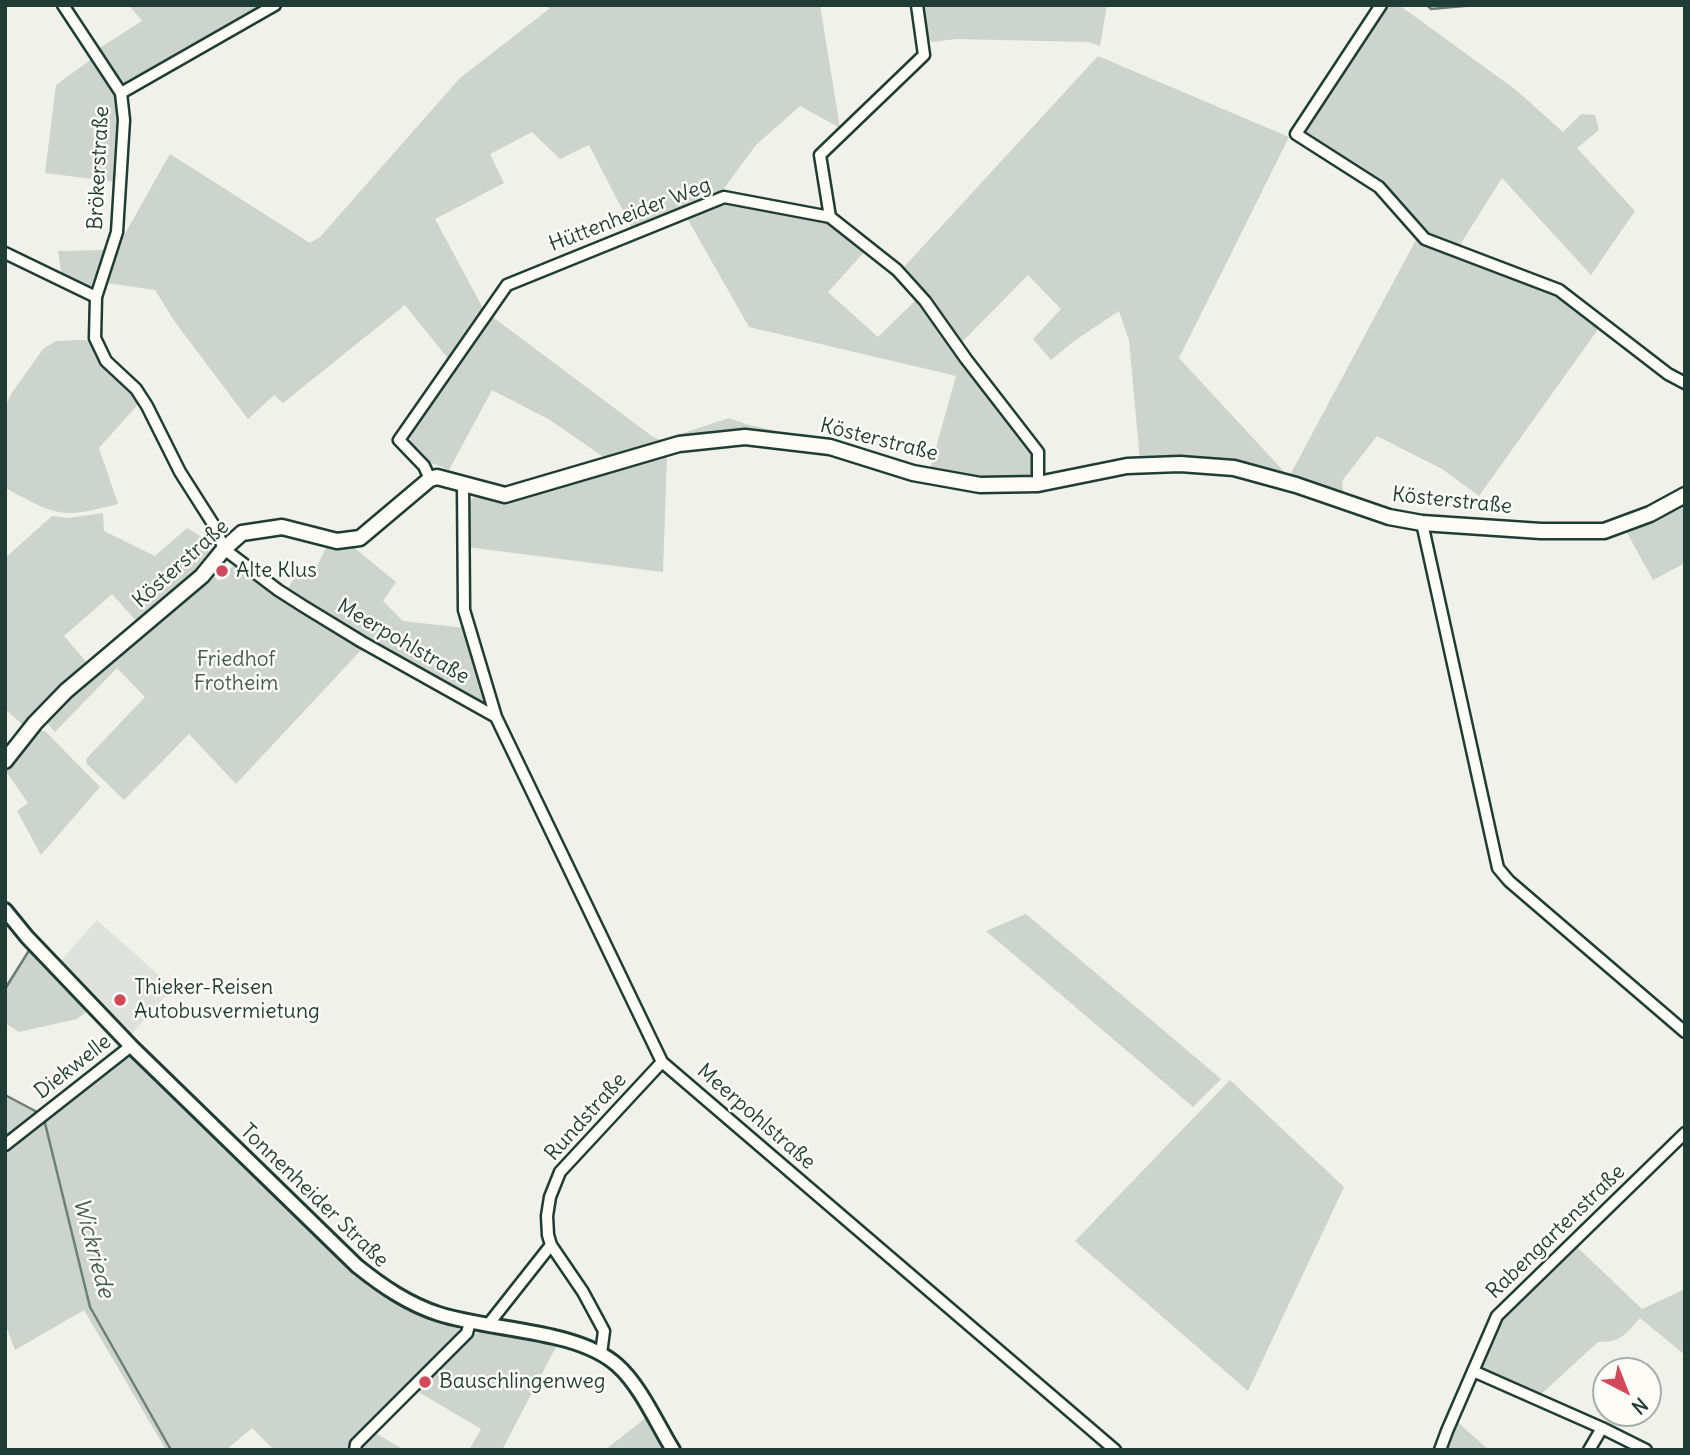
<!DOCTYPE html>
<html>
<head>
<meta charset="utf-8">
<style>
	body { margin:0 }
	#map { position:relative; width:1690px; height:1455px; overflow:hidden; background:#f0f1eb; font-family:Delius,sans-serif }
	canvas { display:block }
	.frame { position:absolute; inset:0; border:7px solid #1f3d34; pointer-events:none }
	.north { position:absolute; left:1592px; top:1357px; width:70px; height:70px; box-sizing:border-box; background:#fdfcf7; border:2px solid #a4b0a9; border-radius:50%; rotate:138deg; font-size:19px; font-weight:700; line-height:28px; text-align:center; color:#1f3d34 }
	.north::after { content:''; display:block; margin:auto; width:24px; height:32px; background:#d1495b; clip-path:polygon(50% 0,100% 100%,50% 72%,0 100%) }
</style>
</head>
<body>
<div id="map">
<canvas width="1690" height="1455"></canvas>
<div class="frame"></div>
<div class="north">N</div>
</div>
<script>
const c = document.querySelector('canvas').getContext('2d');
c.lineJoin = 'round';
function fill(path, color) { c.fillStyle = color; c.fill(path, 'evenodd'); }
function trace(path, color, width, dash) { c.strokeStyle = color; c.lineWidth = width; c.lineCap = dash ? 'butt' : 'round'; c.setLineDash(dash || []); c.stroke(path); }
function drawText(font, color, halo, rows, align = 'center') {
  c.font = font + ' Delius,sans-serif'; c.lineWidth = 5; c.setLineDash([]); c.textBaseline = 'middle'; c.strokeStyle = halo; c.fillStyle = color; for (const [text, x, y, turn = 0] of rows) {
    c.save(); c.translate(x, y); c.rotate((+turn || 0) * Math.PI / 180); c.textAlign = isNaN(turn) ? turn : align; if (halo) c.strokeText(text, 0, 0); c.fillText(text, 0, 0); c.restore();
  }
}
fill(new Path2D(`
	M97,920L173,988L129,1037L58,964Z`), '#dfe2dc');
fill(new Path2D(`
	M129,5H265L129,85L121,84L98,49L142,21Z
	M547,5H820L840,128L800,106L756,145L719,195L633,230L589,145L560,159L532,132L490,154L504,183L435,219L485,312L450,361L405,305L283,403L274,395L248,419L175,322L155,290L107,283L122,239L170,154L310,243L320,237L460,78L549,9Z
	M920,5H1107L1100,46L1089,42L956,39L933,42L925,39Z
	M1384,5H1399L1516,90L1563,132L1581,114L1595,115L1599,130L1577,148L1635,211L1591,275L1502,178L1458,248L1440,241L1427,233L1383,185L1311,140L1305,127Z
	M1098,56L1289,137L1179,358L1289,477L1418,236L1556,295L1599,328L1479,496L1442,469L1377,436L1342,481L1344,498L1289,477L1140,461L1129,340L1119,311L1074,341L1051,360L1033,339L1061,309L1028,275L959,345L902,269Z
	M93,58L116,93L121,119L117,182L45,173L56,85Z
	M724,200L827,222L867,249L828,292L878,337L919,297L1036,453L1035,481L980,483L929,473L956,376L749,327L687,218Z
	M105,250L93,285L86,288L62,277L58,251Z
	M490,315L653,437L662,440L729,418L749,425L778,431L733,429L608,460L550,420L492,390L449,470L424,460L411,447L410,431Z
	M82,340L93,341L141,401L99,448L118,504C102,508 85,513 68,513C47,513 24,497 5,488V407L11,394L43,349L56,341Z
	M667,453L663,572L467,547V505L474,497L505,501Z
	M1685,501V563L1653,580L1626,531Z
	M103,513L104,531L155,556L187,528L220,548L199,572L140,625L112,594L64,636L89,665L50,697L24,726L5,709V558L52,516L68,518Z
	M351,545L396,582L383,601L403,621L465,628L487,699L482,705L287,590L299,570L312,576L327,546L338,548Z
	M235,564L293,606L363,648L236,784L189,734L124,800L87,764L86,759L145,697L117,668L55,732L48,724V718C83,682 124,652 164,620C180,606 196,591 213,576L219,581Z
	M36,731H45L100,787L41,855L17,811L28,803L5,770Z
	M1026,914L1221,1079L1193,1107L986,931Z
	M30,947L89,1010L77,1019L19,1032L5,1023V986Z
	M131,1055L353,1270L375,1288L392,1298L454,1322L460,1331L457,1339L349,1443L348,1450H274L252,1428L226,1450H166L84,1310L15,1350L5,1323V1150Z
	M1230,1080L1344,1187L1248,1391L1075,1241Z
	M5,1094L39,1113L5,1139Z
	M1576,1246L1642,1309L1685,1289V1355L1640,1318C1625,1335 1621,1342 1598,1342L1538,1397L1486,1373L1480,1367L1483,1354L1503,1314Z
	M483,1331L557,1345L502,1450H469L481,1429L417,1391L475,1334Z
	M648,1416L668,1450H605Z
	M1455,1420L1489,1450H1444Z
	M374,1432L404,1450H362V1446Z`), '#cdd3cd');
trace(new Path2D(`
	M1427,5L1431,9L1475,5
	M5,989L30,949
	M5,1095L39,1113
	M44,1119L90,1307L171,1450`), '#6c8077', 2.5);
const minor = new Path2D(`
	M63,5L121,93L124,120L117,232L96,297L95,338L106,361L136,389L147,406L180,472L215,527L224,549L278,590L303,606L362,642L496,717
	M1381,5L1296,134L1379,187L1425,239L1559,290L1668,374L1685,383
	M121,93L275,5
	M830,217L820,155L924,55L917,5
	M5,253L96,297
	M430,479L424,466L399,440L507,285L724,197L830,217L897,270L925,301L966,359L1038,452V484
	M463,484L464,610L496,717L662,1062L1115,1450
	M1422,523L1498,868L1509,881L1685,1032
	M5,1145L131,1046
	M551,1245L583,1292L604,1331L601,1354
	M491,1325V1321L551,1245L548,1235L547,1216L550,1197L560,1172L662,1062
	M1473,1371L1602,1428L1646,1450
	M355,1450L356,1444L467,1333L470,1322
	M1440,1450L1447,1431L1497,1316L1685,1133
	M1589,1450L1602,1428`);
const tertiary = new Path2D(`
	M5,910L27,937L131,1046L357,1266C382,1286 408,1304 439,1314C492,1331 576,1329 617,1365C640,1385 657,1424 673,1450`);
const secondary = new Path2D(`
	M5,761L35,723L66,691L202,576L224,549L242,533L282,527L337,541L360,538L430,479L437,477L505,495L679,444L745,437L830,447L913,473L980,485L1038,484L1127,466L1180,464L1234,468L1296,485L1389,517L1422,523L1541,531H1604L1650,514L1685,495`);
trace(minor, '#1f3d34', 15);
trace(tertiary, '#1f3d34', 18);
trace(secondary, '#1f3d34', 19);
trace(minor, '#fdfcf7', 10);
trace(tertiary, '#fdfcf7', 12);
trace(secondary, '#fdfcf7', 14);
for (const [x, y, r, color] of [
	[222,571,7,"#d1495b"],
	[120,1000,7,"#d1495b"],
	[425,1382,7,"#d1495b"]
]) { const dot = new Path2D(); dot.arc(x, y, r, 0, 2 * Math.PI); c.fillStyle = color; c.fill(dot); trace(dot, '#fdfcf7', 2.5); }
drawText('21px', '#1f3d34', '#fdfcf7', [
	["Brökerstraße",99,168,-87],
	["Hüttenheider Weg",630,215,-21],
	["Kösterstraße",879,440,14],
	["Kösterstraße",1452,501,6],
	["Kösterstraße",181,564,-42],
	["Meerpohlstraße",403,642,30],
	["Diekwelle",73,1067,-38],
	["Rundstraße",586,1117,-48],
	["Meerpohlstraße",756,1117,41],
	["Tonnenheider Straße",314,1196,44],
	["Rabengartenstraße",1556,1232,-44]
]);
drawText('21px', '#1f3d34', '#fdfcf7', [
	["Alte Klus",236,571],
	["Thieker-Reisen",134,988],
	["Autobusvermietung",134,1012],
	["Bauschlingenweg",439,1382]
], 'left');
drawText('21px', '#425b53', '#fdfcf7', [
	["Friedhof",236,660],
	["Frotheim",236,684]
]);
drawText('italic 23px', '#455e56', '#fdfcf7', [
	["Wickriede",93,1248,75]
]);
</script>
</body>
</html>
